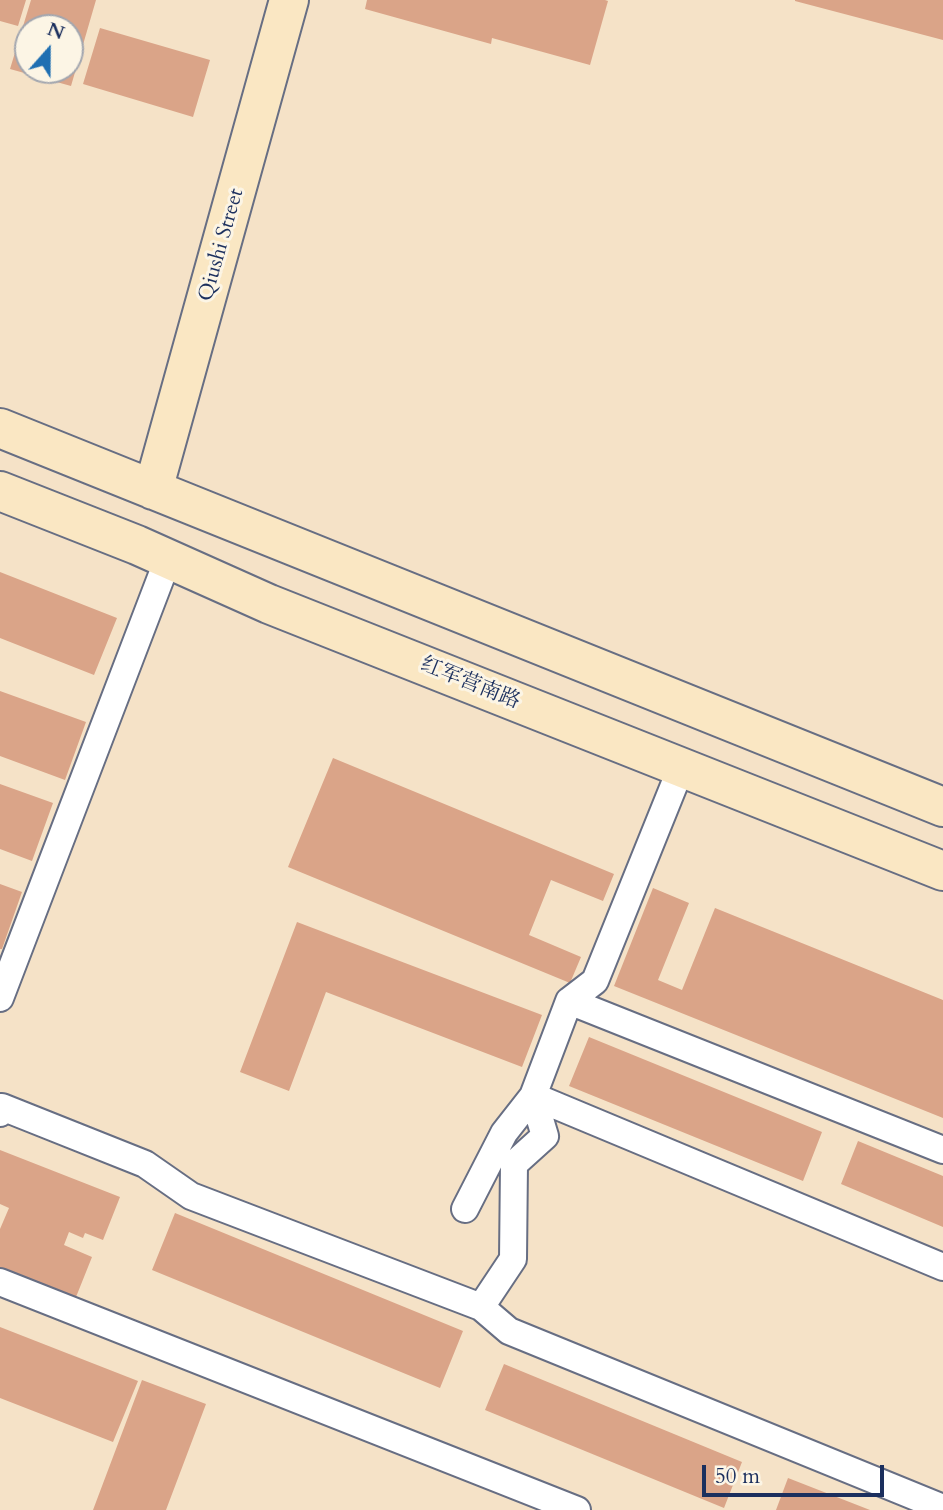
<!DOCTYPE html>
<html>
<head>
<meta charset="utf-8">
<style>
	body { margin:0 }
	#map { position:relative; width:943px; height:1510px; overflow:hidden; background:#f5e2c7; font-family:Cardo,serif }
	canvas { display:block }
	.north { position:absolute; left:14px; top:14px; width:70px; height:70px; box-sizing:border-box; background:#fcf5e5; border:2px solid #a2a6af; border-radius:50%; rotate:21deg; font-size:19px; font-weight:700; line-height:28px; text-align:center; color:#1b2f5e }
	.north::after { content:''; display:block; margin:auto; width:24px; height:32px; background:#1f6fb2; clip-path:polygon(50% 0,100% 100%,50% 72%,0 100%) }
	.scale { position:absolute; left:702px; top:1465px; width:182px; height:32px; box-sizing:border-box; border:4px solid #1b2f5e; border-top:0; padding-left:9px; font-size:21px; line-height:24px; white-space:nowrap; color:#1b2f5e; -webkit-text-stroke:5px #fcf5e5; paint-order:stroke }
</style>
</head>
<body>
<div id="map">
<canvas width="943" height="1510"></canvas>
<div class="north">N</div>
<div class="scale">50 m</div>
</div>
<script>
const c = document.querySelector('canvas').getContext('2d');
c.lineJoin = 'round';
function fill(path, color) { c.fillStyle = color; c.fill(path, 'evenodd'); }
function trace(path, color, width, dash) { c.strokeStyle = color; c.lineWidth = width; c.lineCap = dash ? 'butt' : 'round'; c.setLineDash(dash || []); c.stroke(path); }
function drawText(font, color, halo, rows, align = 'center') {
  c.font = font + ' Cardo,"Noto Serif SC",serif'; c.lineWidth = 6; c.setLineDash([]); c.textBaseline = 'middle'; c.strokeStyle = halo; c.fillStyle = color; for (const [text, x, y, turn = 0] of rows) {
    c.save(); c.translate(x, y); c.rotate((+turn || 0) * Math.PI / 180); c.textAlign = isNaN(turn) ? turn : align; if (halo) c.strokeText(text, 0, 0); c.fillText(text, 0, 0); c.restore();
  }
}
fill(new Path2D(`
	M0,0H26L18,26L0,21Z
	M31,0H96L71,86L10,69ZM28,28H70V70H28Z
	M367,0H605L608,1L590,65L492,38L491,44L365,9Z
	M943,0V40L795,1V0Z
	M100,28L210,60L193,117L83,84Z
	M0,572L117,618L94,675L0,638Z
	M0,691L86,722L65,780L0,756Z
	M333,758L614,874L603,901L551,880L529,935L581,957L570,983L288,867Z
	M0,784L53,803L32,861L0,849Z
	M0,884L22,892L2,949H0Z
	M653,888L689,903L658,980L682,990L715,908L943,1000V1118L614,986Z
	M297,922L542,1015L522,1067L326,992L289,1091L240,1072Z
	M589,1037L822,1132L803,1181L569,1086Z
	M858,1141L943,1176V1227L841,1184Z
	M0,1150L120,1197L103,1240L85,1233L83,1238L69,1232L64,1245L92,1257L72,1307L0,1276V1229L9,1208L0,1204Z
	M175,1213L463,1331L440,1388L152,1270Z
	M0,1327L138,1381L113,1442L0,1398Z
	M504,1364L742,1462L724,1508L485,1410Z
	M142,1380L206,1404L166,1510H93Z
	M788,1478L870,1510H776Z`), '#daa488');
const street = new Path2D(`
	M681,768L595,981L569,1001L533,1096L943,1267
	M0,998L168,559
	M569,1001L943,1150
	M0,1113L2,1107L145,1164L191,1196L481,1307L509,1331L943,1508
	M465,1209L504,1133L533,1096
	M0,1282L577,1510
	M481,1307L513,1259L514,1164L545,1136L533,1096`);
const secondary = new Path2D(`
	M0,428L943,807
	M153,490L289,0
	M0,491L137,545L269,604L943,871`);
trace(street, '#676e83', 30);
trace(secondary, '#676e83', 42);
trace(street, '#fff', 26);
trace(secondary, '#fae7c3', 38);
drawText('21px', '#1b2f5e', '#fcf5e5', [
	["Qiushi Street",222,245,-74],
	["红军营南路",470,684,22]
]);
</script>
</body>
</html>
